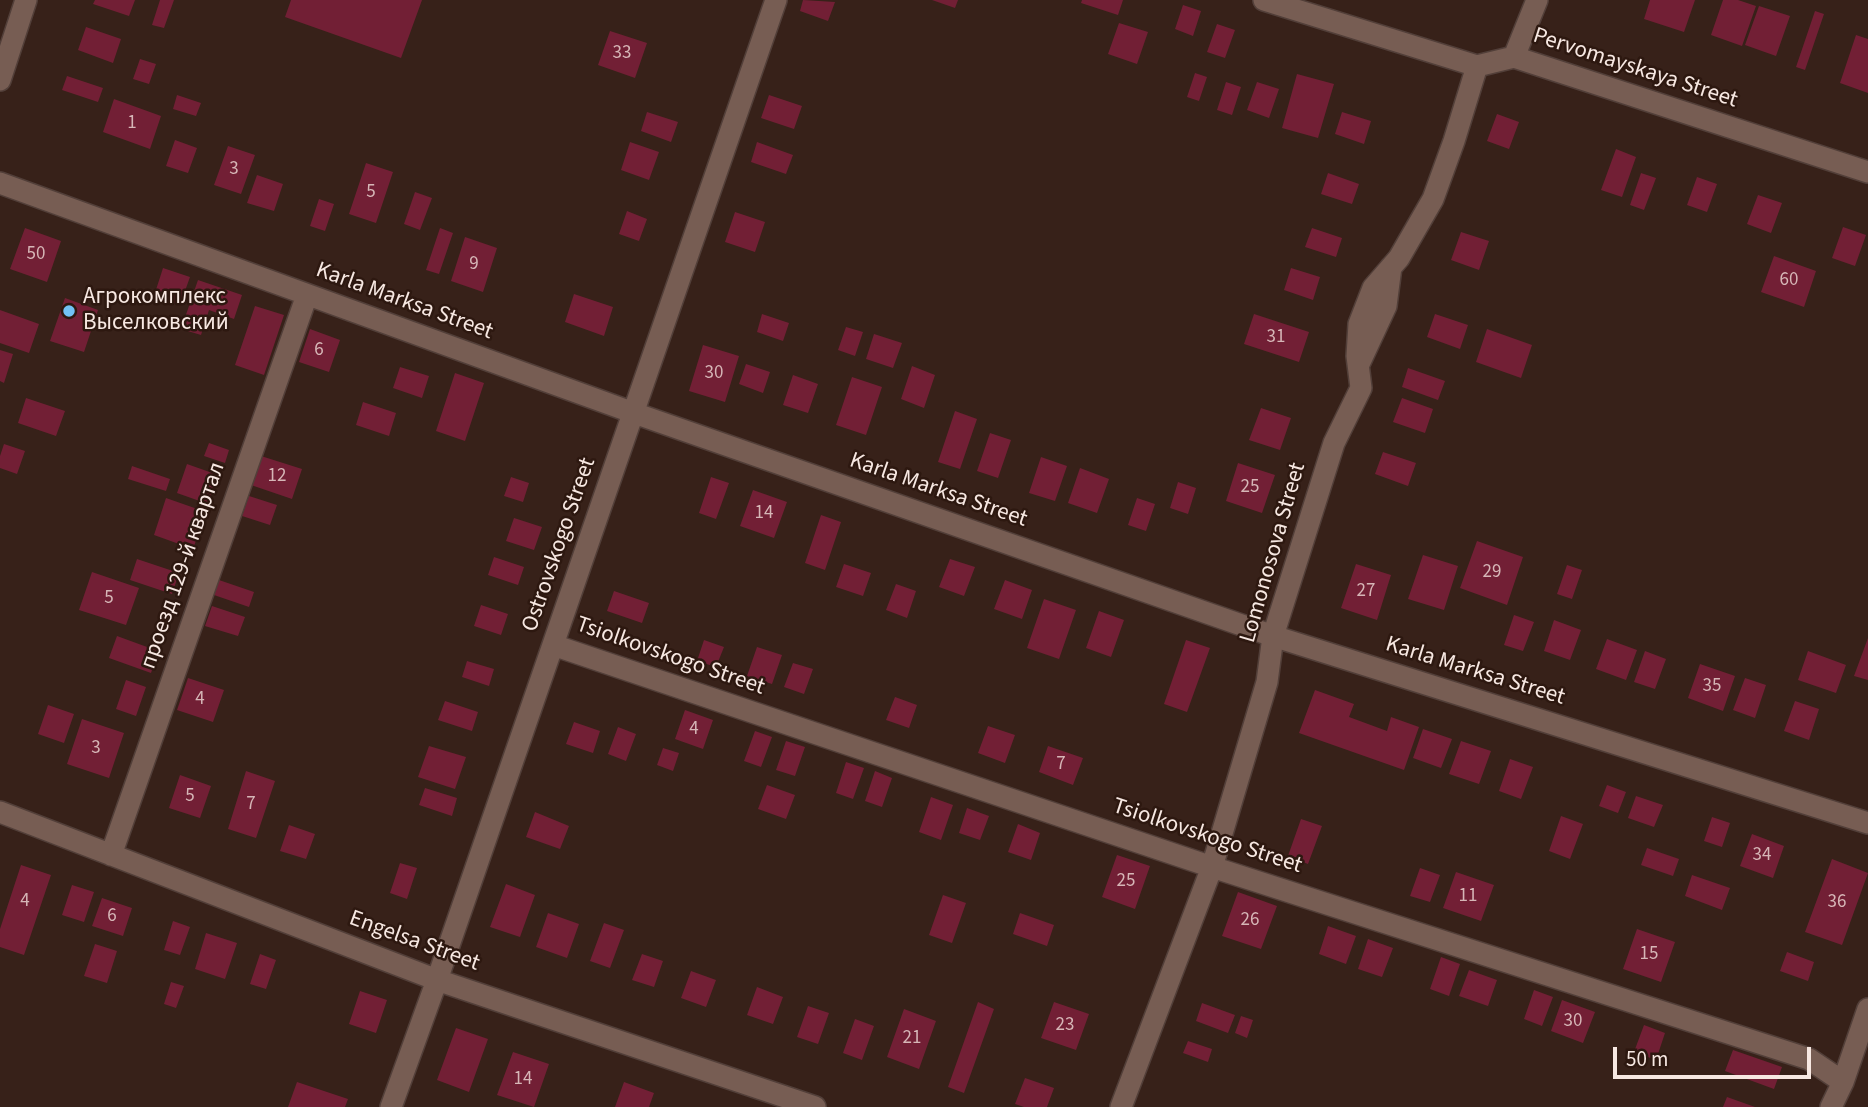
<!DOCTYPE html>
<html>
<head>
<meta charset="utf-8">
<style>
	body { margin:0 }
	#map { position:relative; width:1868px; height:1107px; overflow:hidden; background:#372119; font-family:"Source Sans 3",sans-serif }
	canvas { display:block }
	.scale { position:absolute; left:1613px; top:1047px; width:198px; height:32px; box-sizing:border-box; border:4px solid #f7e8e2; border-top:0; padding-left:9px; font-size:21px; line-height:24px; white-space:nowrap; color:#f7e8e2; -webkit-text-stroke:5px #2d1810; paint-order:stroke }
</style>
</head>
<body>
<div id="map">
<canvas width="1868" height="1107"></canvas>
<div class="scale">50 m</div>
</div>
<script>
const c = document.querySelector('canvas').getContext('2d');
c.lineJoin = 'round';
function fill(path, color) { c.fillStyle = color; c.fill(path, 'evenodd'); }
function trace(path, color, width, dash) { c.strokeStyle = color; c.lineWidth = width; c.lineCap = dash ? 'butt' : 'round'; c.setLineDash(dash || []); c.stroke(path); }
function drawText(font, color, halo, rows, align = 'center') {
  c.font = font + ' "Source Sans 3",sans-serif'; c.lineWidth = 5; c.setLineDash([]); c.textBaseline = 'middle'; c.strokeStyle = halo; c.fillStyle = color; for (const [text, x, y, turn = 0] of rows) {
    c.save(); c.translate(x, y); c.rotate((+turn || 0) * Math.PI / 180); c.textAlign = isNaN(turn) ? turn : align; if (halo) c.strokeText(text, 0, 0); c.fillText(text, 0, 0); c.restore();
  }
}
fill(new Path2D(`
	M95,0H135L129,16L93,4Z
	M160,0H174L164,28L152,25Z
	M291,0H422L401,58L285,17Z
	M803,0L835,2L828,21L800,11Z
	M932,0H958L955,8Z
	M1082,0H1123L1118,15L1081,3Z
	M1650,0H1695L1684,32L1644,19Z
	M1723,0H1738L1756,6L1742,46L1711,35Z
	M1183,5L1201,11L1193,36L1175,29Z
	M1759,6L1790,16L1776,56L1745,45Z
	M1815,11L1824,14L1805,70L1796,67Z
	M1119,23L1148,32L1137,64L1108,54Z
	M1217,24L1235,30L1225,58L1207,52Z
	M86,27L121,39L113,63L78,50Z
	M610,31L647,43L635,78L598,65Z
	M1856,35L1868,39V93L1840,83Z
	M140,59L156,64L149,84L133,79Z
	M1195,73L1207,77L1199,101L1187,97Z
	M1297,74L1334,84L1318,138L1282,128Z
	M67,76L103,88L98,102L62,90Z
	M1226,82L1241,87L1232,115L1217,110Z
	M1257,82L1279,89L1269,118L1247,110Z
	M177,95L201,103L196,116L173,109Z
	M769,95L802,106L794,129L761,118Z
	M114,99L161,116L150,149L103,132Z
	M647,112L678,122L671,142L641,131Z
	M1342,112L1371,121L1364,144L1335,134Z
	M1497,114L1519,122L1509,149L1487,141Z
	M175,140L197,148L188,173L166,166Z
	M630,142L659,152L649,180L621,170Z
	M757,142L793,155L786,174L751,162Z
	M228,146L255,155L241,194L214,185Z
	M1616,149L1636,157L1622,197L1601,190Z
	M366,163L393,172L376,223L349,214Z
	M1328,173L1359,184L1352,204L1321,194Z
	M1641,173L1656,178L1644,210L1630,205Z
	M257,175L283,184L274,211L247,203Z
	M1697,177L1717,184L1707,212L1687,205Z
	M415,192L432,198L420,230L404,224Z
	M1758,195L1782,203L1771,233L1747,224Z
	M319,199L334,204L325,231L310,226Z
	M627,211L647,219L639,241L619,234Z
	M735,212L765,222L755,252L725,242Z
	M1843,227L1866,235L1855,266L1832,258Z
	M25,228L61,241L47,282L10,269Z
	M440,228L453,233L439,274L426,270Z
	M1312,228L1342,238L1336,257L1305,247Z
	M1461,232L1489,241L1479,270L1451,260Z
	M465,237L497,248L483,292L451,281Z
	M1774,256L1816,271L1804,307L1761,292Z
	M163,268L190,277L180,305L154,296Z
	M1291,268L1320,277L1313,300L1284,290Z
	M198,280L242,295L234,319L209,310L201,335L181,329Z
	M574,294L613,307L604,336L565,322Z
	M65,298L98,310L84,352L50,341Z
	M255,306L284,315L264,375L235,365Z
	M0,310L39,324L29,353L0,343Z
	M762,314L789,323L783,341L757,332Z
	M1254,314L1309,332L1299,362L1244,344Z
	M1435,314L1468,325L1460,349L1427,337Z
	M846,327L863,332L855,356L838,350Z
	M310,329L340,340L329,372L299,362Z
	M1487,329L1532,345L1521,378L1476,362Z
	M874,334L902,343L893,368L866,359Z
	M703,345L739,356L725,402L689,391Z
	M0,350L13,354L4,383L0,381Z
	M746,364L770,372L763,393L739,384Z
	M912,366L935,375L924,408L901,399Z
	M400,367L429,376L422,398L393,388Z
	M1408,368L1445,381L1438,400L1402,387Z
	M455,373L484,383L465,441L436,431Z
	M793,375L818,384L808,413L783,405Z
	M852,377L882,387L866,435L836,425Z
	M26,398L65,411L56,436L18,423Z
	M1402,398L1433,409L1425,433L1393,422Z
	M363,402L396,413L389,436L356,425Z
	M1261,408L1291,418L1280,450L1249,440Z
	M955,411L977,419L960,469L938,462Z
	M990,433L1011,440L998,478L977,471Z
	M209,443L229,450L225,463L204,456Z
	M4,444L25,451L17,474L0,468V456Z
	M1383,452L1416,463L1408,486L1375,474Z
	M261,456L302,469L292,499L251,485Z
	M1041,457L1067,466L1055,501L1029,493Z
	M1238,463L1275,475L1262,513L1226,501Z
	M187,464L218,475L208,504L177,493Z
	M132,466L170,479L166,491L128,479Z
	M1080,468L1109,479L1097,513L1068,503Z
	M511,477L529,483L523,502L504,496Z
	M711,477L729,483L716,519L699,513Z
	M1178,482L1196,488L1188,514L1170,508Z
	M753,490L787,502L774,538L740,526Z
	M249,496L277,505L270,525L242,516Z
	M166,498L206,512L193,549L154,535Z
	M1137,498L1155,504L1146,531L1128,525Z
	M821,515L841,522L825,570L805,563Z
	M514,518L542,527L534,550L506,541Z
	M1477,541L1523,557L1507,605L1460,588Z
	M1423,555L1458,566L1444,610L1408,599Z
	M494,557L524,567L518,585L488,575Z
	M137,559L179,573L172,594L130,580Z
	M950,559L975,567L964,596L939,587Z
	M844,564L871,573L863,596L836,587Z
	M1356,564L1391,575L1377,620L1341,608Z
	M1567,565L1582,570L1572,599L1557,594Z
	M92,572L139,588L126,625L79,610Z
	M219,580L254,592L249,607L214,595Z
	M1005,580L1032,590L1022,619L994,609Z
	M896,584L916,591L907,618L886,610Z
	M614,591L649,603L642,623L607,611Z
	M1044,599L1076,610L1059,659L1027,648Z
	M481,605L508,614L501,635L474,626Z
	M212,606L245,617L238,636L205,626Z
	M1099,611L1124,620L1111,657L1086,648Z
	M1514,615L1534,622L1523,651L1504,645Z
	M1554,620L1581,630L1570,660L1544,651Z
	M117,636L158,651L151,673L109,658Z
	M1868,638V680L1854,676Z
	M1607,639L1637,650L1626,680L1596,669Z
	M704,640L724,647L716,667L697,661Z
	M1186,640L1210,648L1187,712L1164,704Z
	M757,647L782,655L772,684L747,676Z
	M1645,651L1666,659L1655,689L1634,682Z
	M1808,651L1846,665L1836,693L1798,680Z
	M467,661L494,669L489,686L462,677Z
	M793,663L813,669L804,694L784,687Z
	M1700,664L1735,676L1723,711L1688,698Z
	M188,678L224,690L213,722L177,710Z
	M1745,678L1766,685L1755,718L1733,710Z
	M126,680L146,687L136,716L116,709Z
	M1315,690L1354,704L1349,717L1387,731L1391,717L1419,727L1404,770L1299,733Z
	M895,697L917,705L909,728L886,720Z
	M445,701L478,712L472,731L438,720Z
	M1795,701L1819,709L1809,740L1784,731Z
	M48,705L74,714L64,743L38,734Z
	M685,710L713,720L703,749L675,739Z
	M82,719L124,733L109,778L67,764Z
	M574,722L600,731L593,753L566,744Z
	M988,726L1015,735L1005,763L978,753Z
	M618,727L636,734L626,761L608,754Z
	M1423,729L1452,739L1441,768L1413,758Z
	M755,731L772,737L761,767L744,761Z
	M786,741L805,747L795,776L776,770Z
	M1461,741L1491,751L1479,784L1449,774Z
	M429,746L466,757L455,789L418,777Z
	M1048,746L1083,758L1073,785L1039,772Z
	M663,748L679,753L673,771L657,765Z
	M1510,759L1533,767L1521,799L1499,791Z
	M846,762L864,768L853,799L836,793Z
	M246,771L275,781L256,838L228,829Z
	M875,771L892,778L882,807L865,801Z
	M180,775L211,786L200,818L169,808Z
	M767,785L795,795L786,819L758,809Z
	M1607,785L1626,792L1618,813L1599,806Z
	M425,788L457,798L452,816L419,805Z
	M1636,796L1663,805L1654,827L1628,818Z
	M931,797L953,805L941,840L919,832Z
	M967,808L989,816L980,840L959,833Z
	M535,812L569,826L560,849L526,837Z
	M1561,816L1583,824L1570,859L1549,851Z
	M1712,817L1730,823L1722,847L1704,841Z
	M1301,819L1322,826L1308,864L1288,856Z
	M1018,824L1040,833L1031,860L1008,852Z
	M289,825L315,834L306,859L280,851Z
	M1752,834L1784,846L1773,878L1740,866Z
	M1647,848L1679,859L1673,876L1641,865Z
	M1117,855L1150,866L1135,909L1102,897Z
	M1832,859L1868,873L1842,945L1805,932Z
	M400,863L417,868L407,899L390,893Z
	M21,865L51,875L24,955L0,947V929Z
	M1420,868L1440,875L1430,902L1410,896Z
	M1456,872L1494,885L1481,921L1443,908Z
	M1692,875L1730,888L1722,910L1685,896Z
	M506,884L535,895L520,937L490,927Z
	M72,885L94,892L84,922L62,915Z
	M1238,892L1277,906L1261,949L1222,936Z
	M943,895L966,903L952,943L929,935Z
	M102,898L132,908L123,936L92,926Z
	M548,913L579,924L567,958L536,947Z
	M1020,913L1054,925L1047,946L1013,934Z
	M173,921L190,927L180,955L164,950Z
	M604,923L624,930L610,968L590,961Z
	M1328,926L1356,936L1346,964L1319,954Z
	M1637,929L1675,942L1661,982L1623,969Z
	M206,933L237,943L225,979L195,969Z
	M1368,939L1393,948L1382,977L1358,969Z
	M95,944L117,951L107,983L84,976Z
	M1787,952L1814,962L1808,981L1780,971Z
	M260,954L276,960L266,989L250,984Z
	M642,954L663,961L654,987L632,980Z
	M1441,957L1460,964L1449,996L1430,989Z
	M1469,970L1497,980L1488,1006L1459,996Z
	M691,971L716,980L706,1007L681,998Z
	M171,982L184,986L176,1008L164,1004Z
	M757,987L783,997L773,1024L747,1015Z
	M1534,990L1553,997L1542,1026L1524,1019Z
	M360,991L387,1000L376,1033L349,1024Z
	M1562,1000L1595,1012L1583,1043L1551,1031Z
	M978,1002L994,1009L964,1093L948,1087Z
	M1054,1002L1089,1014L1076,1050L1041,1038Z
	M1202,1003L1235,1015L1228,1033L1196,1021Z
	M808,1006L829,1013L818,1044L797,1037Z
	M904,1009L936,1021L919,1069L887,1057Z
	M1241,1016L1253,1020L1247,1038L1235,1033Z
	M855,1019L874,1026L862,1060L843,1053Z
	M1644,1025L1665,1033L1656,1060L1634,1052Z
	M456,1028L488,1039L469,1092L437,1080Z
	M1188,1041L1212,1049L1208,1062L1183,1053Z
	M1733,1050L1782,1067L1774,1089L1725,1071Z
	M513,1052L549,1064L534,1107L497,1095Z
	M1025,1078L1054,1088L1047,1107H1024L1015,1104Z
	M297,1082L348,1099L345,1107H288Z
	M624,1082L654,1093L649,1107H615Z
	M1727,1097L1755,1107H1723Z`), '#721f35');
const minor = new Path2D(`
	M1264,0L1477,66L1514,57L1868,172
	M1514,57L1537,0
	M0,80L26,0
	M0,183L634,413L1273,636L1868,823
	M1359,364L1386,306L1391,267
	M553,645L1212,867L1809,1059L1843,1082
	M0,812L437,980L815,1107
	M111,855L307,295
	M391,1107L437,980L776,0
	M1121,1107L1212,867L1267,682L1273,636L1334,443L1361,388L1357,356L1359,324L1373,288L1399,258L1433,199L1454,141L1477,66
	M1831,1107L1843,1082L1868,1009`);
trace(minor, '#523f39', 24);
trace(minor, '#775d53', 21);
for (const [x, y, r, color] of [
	[69,311,7,"#72c1f5"]
]) { const dot = new Path2D(); dot.arc(x, y, r, 0, 2 * Math.PI); c.fillStyle = color; c.fill(dot); trace(dot, '#2d1810', 2.5); }
drawText('19px', '#d6b6b7', null, [
	["33",622,54],
	["1",132,124],
	["3",234,170],
	["5",371,193],
	["50",36,255],
	["9",474,265],
	["60",1789,281],
	["31",1276,338],
	["6",319,351],
	["30",714,374],
	["12",277,477],
	["25",1250,488],
	["14",764,514],
	["29",1492,573],
	["27",1366,592],
	["5",109,599],
	["35",1712,687],
	["4",200,700],
	["4",694,730],
	["3",96,749],
	["7",1061,765],
	["5",190,797],
	["7",251,805],
	["34",1762,856],
	["25",1126,882],
	["11",1468,897],
	["4",25,902],
	["36",1837,903],
	["6",112,917],
	["26",1250,921],
	["15",1649,955],
	["30",1573,1022],
	["23",1065,1026],
	["21",912,1039],
	["14",523,1080]
]);
drawText('23px', '#f7e8e2', '#2d1810', [
	["Pervomayskaya Street",1635,69,18],
	["Karla Marksa Street",404,302,20],
	["Karla Marksa Street",938,491,19],
	["Ostrovskogo Street",560,545,-71],
	["Lomonosova Street",1274,553,-74],
	["проезд 129-й квартал",184,566,-71],
	["Tsiolkovskogo Street",670,657,19],
	["Karla Marksa Street",1475,672,17],
	["Tsiolkovskogo Street",1207,837,18],
	["Engelsa Street",414,942,20]
]);
drawText('23px', '#f7e8e2', '#2d1810', [
	["Агрокомплекс",83,298],
	["Выселковский",83,324]
], 'left');
</script>
</body>
</html>
